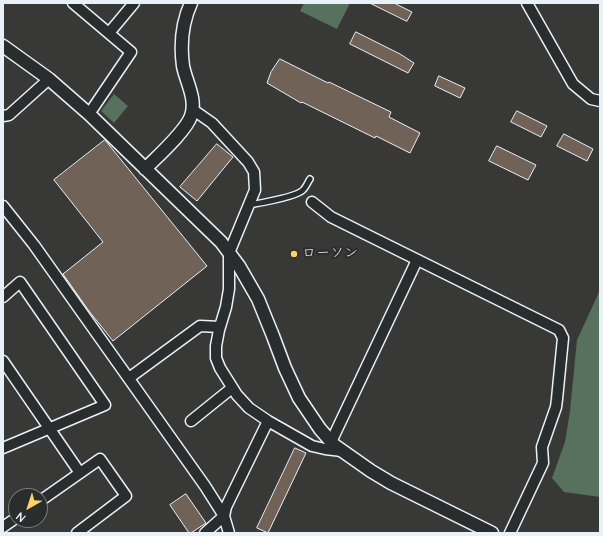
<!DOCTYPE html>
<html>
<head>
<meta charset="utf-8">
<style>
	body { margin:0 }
	#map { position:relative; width:603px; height:536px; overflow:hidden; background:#383836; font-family:"Architects Daughter",sans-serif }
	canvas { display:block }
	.frame { position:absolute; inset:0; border:4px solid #e8f1f8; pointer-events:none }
	.north { position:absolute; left:8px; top:488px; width:40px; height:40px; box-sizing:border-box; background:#2a2d2e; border:1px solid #767b7f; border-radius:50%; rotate:219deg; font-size:11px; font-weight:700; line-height:16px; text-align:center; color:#e8f1f8 }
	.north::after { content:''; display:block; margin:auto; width:14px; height:18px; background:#ffd166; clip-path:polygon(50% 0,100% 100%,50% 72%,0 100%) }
</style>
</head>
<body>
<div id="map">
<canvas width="603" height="536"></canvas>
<div class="frame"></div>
<div class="north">N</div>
</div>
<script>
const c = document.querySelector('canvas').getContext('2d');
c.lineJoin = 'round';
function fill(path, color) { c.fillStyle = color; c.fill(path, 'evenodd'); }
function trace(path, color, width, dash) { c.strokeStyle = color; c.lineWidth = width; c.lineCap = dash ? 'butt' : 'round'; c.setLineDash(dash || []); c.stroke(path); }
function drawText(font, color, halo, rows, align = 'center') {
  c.font = font + ' "Architects Daughter","Klee One",sans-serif'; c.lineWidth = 4; c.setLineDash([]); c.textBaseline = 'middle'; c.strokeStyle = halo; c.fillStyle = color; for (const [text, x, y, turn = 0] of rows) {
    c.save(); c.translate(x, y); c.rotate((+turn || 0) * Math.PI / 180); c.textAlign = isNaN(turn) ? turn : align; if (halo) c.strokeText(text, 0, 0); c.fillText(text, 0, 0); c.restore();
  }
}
fill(new Path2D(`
	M304,3H350L337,29L300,11Z
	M114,94L128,106L114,123L101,111Z
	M600,290V497L564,492L552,478L565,442L570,411L577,340Z`), '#58715e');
const building = new Path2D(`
	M370,3H394L412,12L407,21Z
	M356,32L400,54L414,63L408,73L350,44Z
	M280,59L328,83L329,82L391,112L389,117L420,133L410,153L376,136L375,138L302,102L301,103L267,83L271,72Z
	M439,76L465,88L460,98L435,86Z
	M517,111L547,126L541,137L511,122Z
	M564,134L593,149L587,161L557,146Z
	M105,140L207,266L113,341L89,311L63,274L103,242L54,180Z
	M217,144L233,157L197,201L180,187Z
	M497,146L536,165L528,180L489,161Z
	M295,448L306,453L268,533L257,528Z
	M186,494L206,523L191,533H189L170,505Z`);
fill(building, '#716258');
trace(building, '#e8f1f8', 1);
const service = new Path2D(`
	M249,205C260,203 297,197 303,190C306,187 308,182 310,179`);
const minor = new Path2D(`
	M73,3L131,52L89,114
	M527,3L573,84L591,99L600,101
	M109,33L134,3
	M192,109L212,123L248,162L254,172L255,190L229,253V289L226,307L219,330L216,346V358L220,368L237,395L249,408L268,421L312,446L325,449L342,451
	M3,116L9,115L49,79
	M312,202L331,217L559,330L563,338L557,399L556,407L542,447L543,463L510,533
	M3,206L34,245L205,486L224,516L205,533
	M3,297L20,282L105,405L3,448
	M3,361L80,473
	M129,378L200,326L220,327
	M191,421L232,388
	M331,442L417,260
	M40,501L100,459L126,496L77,533
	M3,527L16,518
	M229,533L224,516L226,507L268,421`);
const tertiary = new Path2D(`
	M3,46L49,79L89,114L221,242L239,266L258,299L273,336L285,368L299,398L320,429L334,445L371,471L391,483L492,533
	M145,169C157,157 186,131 191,116C197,99 186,82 183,66C180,44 182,23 191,3`);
trace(service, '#e8f1f8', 8);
trace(minor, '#e8f1f8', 13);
trace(tertiary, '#e8f1f8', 15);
trace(service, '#2a2d2e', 5);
trace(minor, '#2a2d2e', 10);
trace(tertiary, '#2a2d2e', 12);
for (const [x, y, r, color] of [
	[294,254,4,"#ffd166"]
]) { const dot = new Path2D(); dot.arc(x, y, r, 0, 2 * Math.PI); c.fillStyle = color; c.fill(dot); trace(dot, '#2a2d2e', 1.5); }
drawText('14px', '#e8f1f8', '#2a2d2e', [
	["ローソン",302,254]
], 'left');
</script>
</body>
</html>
